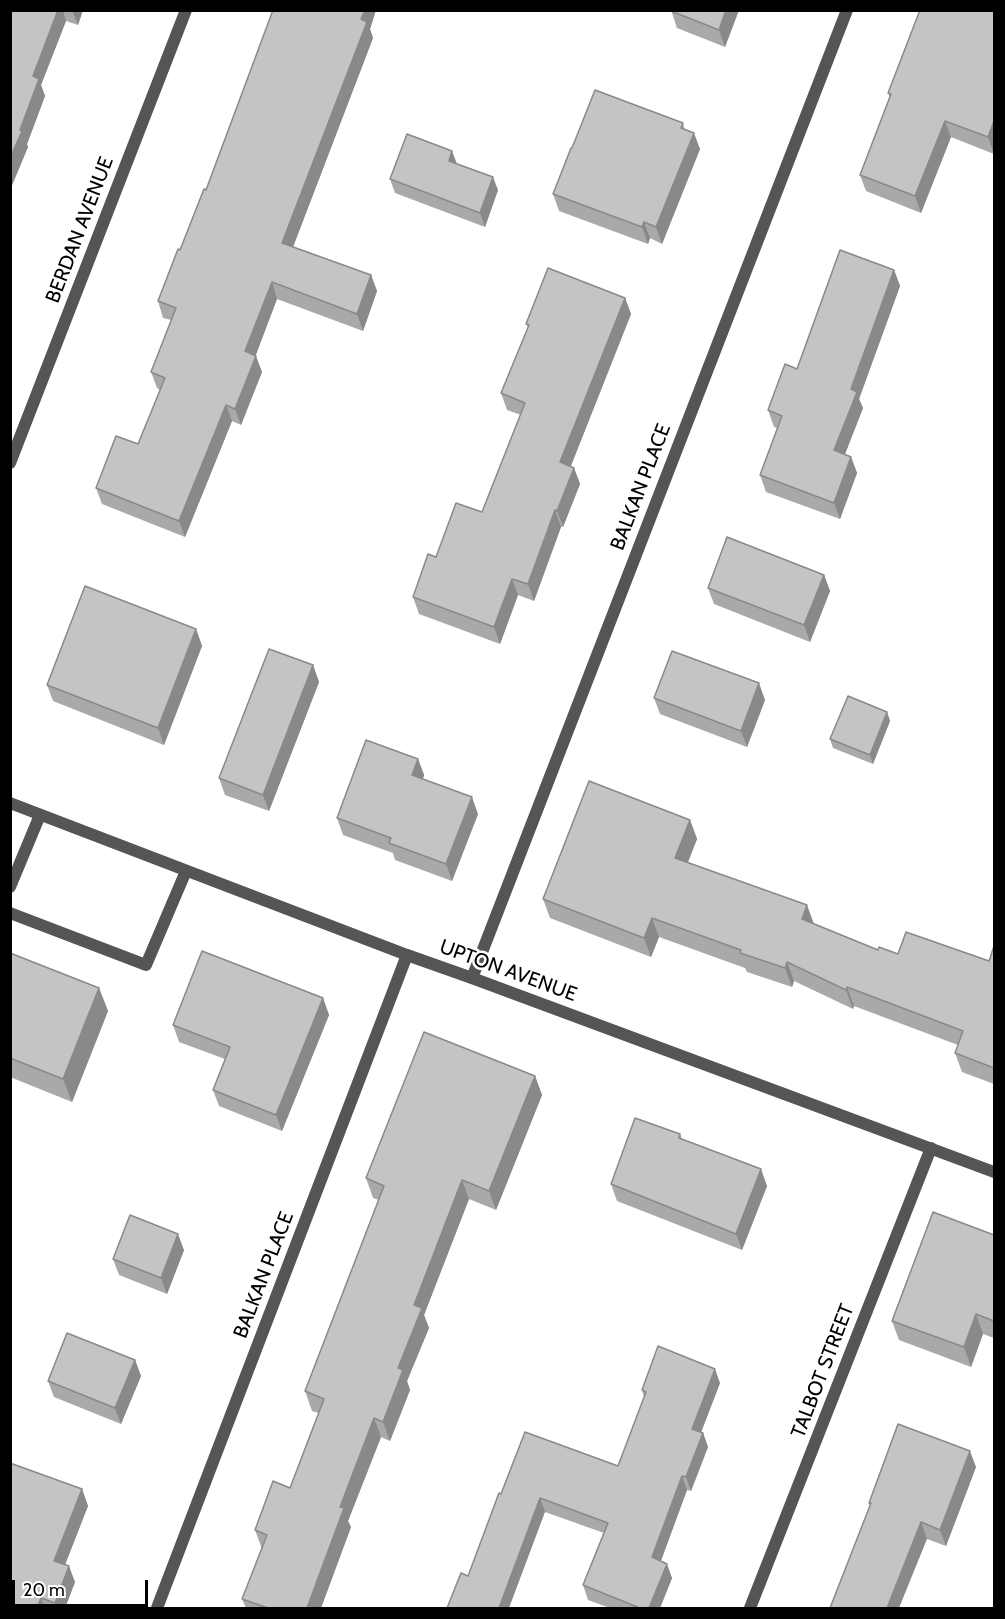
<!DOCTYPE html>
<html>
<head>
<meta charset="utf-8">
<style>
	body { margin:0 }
	#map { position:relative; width:1005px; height:1619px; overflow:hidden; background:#fff; font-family:Cabin,sans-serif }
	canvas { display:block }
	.frame { position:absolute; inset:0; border:12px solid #000; pointer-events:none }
	.scale { position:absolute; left:12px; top:1580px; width:136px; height:27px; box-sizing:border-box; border:3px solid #000; border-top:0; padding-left:8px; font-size:18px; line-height:21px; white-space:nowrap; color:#000; -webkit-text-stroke:4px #fff; paint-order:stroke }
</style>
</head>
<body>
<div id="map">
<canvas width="1005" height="1619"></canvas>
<div class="frame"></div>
<div class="scale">20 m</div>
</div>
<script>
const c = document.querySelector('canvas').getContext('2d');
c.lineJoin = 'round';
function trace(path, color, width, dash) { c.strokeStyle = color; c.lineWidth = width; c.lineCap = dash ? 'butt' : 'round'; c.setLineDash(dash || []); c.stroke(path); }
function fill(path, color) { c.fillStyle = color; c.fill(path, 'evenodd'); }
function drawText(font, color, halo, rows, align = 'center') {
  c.font = font + ' Cabin,sans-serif'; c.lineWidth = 5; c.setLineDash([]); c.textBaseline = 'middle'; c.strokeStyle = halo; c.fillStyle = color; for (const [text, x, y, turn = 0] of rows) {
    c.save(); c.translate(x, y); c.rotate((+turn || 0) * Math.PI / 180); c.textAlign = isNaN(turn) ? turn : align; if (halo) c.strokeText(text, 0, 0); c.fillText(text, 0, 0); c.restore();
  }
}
trace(new Path2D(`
	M10,887L40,815
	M10,913L146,965L186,871`), '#555', 12);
trace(new Path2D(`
	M472,978L847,10
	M157,1608L407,955
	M750,1608L931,1148`), '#555', 12);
trace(new Path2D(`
	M10,463L186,10
	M10,803L407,955L472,978L994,1172`), '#555', 12);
fill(new Path2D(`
	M10,10H83L78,25L66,21L41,85L45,96L27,144L28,147L10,190Z
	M273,10H376L370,29L373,38L293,247L371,275L377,291L363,331L277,299L255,356L262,372L241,425L232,421L185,537L102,504L96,488L138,444L160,390L157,388L151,372L171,320L163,318L158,301L206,190Z
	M671,10H739L725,47L677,28Z
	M994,10V154L951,137L921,213L866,191L860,175L890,98L888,93Z
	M683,123L685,130L700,149L662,244L650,238L648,244L559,211L553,194L572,148Z
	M457,164L498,190L485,227L395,193L390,179Z
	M894,270L900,286L859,399L863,408L845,454L851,457L857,473L840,519L766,492L760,475L777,428L774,427L768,410L797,369Z
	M625,298L631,314L571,466L574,468L580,484L563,527H561L534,601L518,595L500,644L419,614L413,597L482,512L521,415L507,410L501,393L528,327L526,324Z
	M824,575L830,591L810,642L714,604L708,588Z
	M196,629L202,646L164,745L53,701L47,685Z
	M313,665L319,682L269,811L225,795L219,778Z
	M654,698L765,700L747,747L660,714Z
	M887,712L890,721L873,764L833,748L830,739Z
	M418,759L424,775L423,779L478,814L452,881L395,860L393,853L343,835L337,818Z
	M690,820L697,839L687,863L814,924L878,950L898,954L989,961L994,946V1084L962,1072L955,1053L958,1045L854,1006L853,1009L794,981L792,987L747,972L745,968L659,937L651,957L550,918L543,899Z
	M10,953L99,988L108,1011L72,1102L10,1077Z
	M323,998L329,1015L282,1131L219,1106L213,1090L225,1059L179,1042L173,1025Z
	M535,1076L542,1095L496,1210L469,1199L424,1315L429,1328L407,1381L410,1390L390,1441L381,1437L348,1521L351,1527L321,1608H246L242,1599L262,1549L255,1530L290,1488L319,1413L312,1411L305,1391L379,1200L373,1198L366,1178Z
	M680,1134L682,1139L767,1186L742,1250L617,1201L611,1184Z
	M994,1235V1338L983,1334L971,1367L899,1340L892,1321Z
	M184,1250L167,1294L119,1275L113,1259Z
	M135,1360L141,1376L121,1424L54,1397L48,1381Z
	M720,1383L701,1432L703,1433L708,1447L691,1491L687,1490L661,1561L672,1578L660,1608H610L588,1600L583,1585L604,1533L545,1512L468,1576L501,1494L618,1466L644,1397L642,1390Z
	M10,1463L82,1489L88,1506L65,1565L75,1582L65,1608H10Z
	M976,1467L946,1546L927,1539L870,1506L869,1503Z`), '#a9a9a9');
fill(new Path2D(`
	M58,10H63L66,21L41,85L45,96L27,144L28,147L10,190V158L20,130L33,76Z
	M72,10H83L78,25Z
	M365,10H376L370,29L373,38L288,260L282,243Z
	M726,10H739L725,47L719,30Z
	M945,121L951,137L921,213L915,196Z
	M994,121V154L988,137Z
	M694,133L700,149L662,244L656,227Z
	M452,151L457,164L449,161Z
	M493,177L498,190L485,227L480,213Z
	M644,222L650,238L648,244L642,227Z
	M894,270L900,286L859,399L863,408L840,467L834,450L851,389Z
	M371,275L377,291L363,331L357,314Z
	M272,282L277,299L251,368L245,351Z
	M625,298L631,314L566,478L560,462Z
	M256,356L262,372L241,425L235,409Z
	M226,405L232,421L185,537L179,521Z
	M851,457L857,473L840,519L834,503Z
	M574,468L580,484L563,527L557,511Z
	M555,510L561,527L534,601L528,584Z
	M824,575L830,591L810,642L804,625Z
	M512,579L518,595L500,644L494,627Z
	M196,629L202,646L164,745L158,728Z
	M313,665L319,682L269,811L263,795Z
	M759,683L765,700L747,747L741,731Z
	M887,712L890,721L873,764L870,755Z
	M418,759L424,775L418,791L412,775Z
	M472,797L478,814L452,881L446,864Z
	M690,820L697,839L682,878L675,858Z
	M807,905L814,924L802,919Z
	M652,918L659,937L651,957L644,938Z
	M787,962L794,981L792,987L785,968Z
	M847,987L854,1006L853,1009L846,990Z
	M99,988L108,1011L72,1102L63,1079Z
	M323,998L329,1015L282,1131L276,1115Z
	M535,1076L542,1095L496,1210L489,1191Z
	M761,1169L767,1186L742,1250L736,1234Z
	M462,1180L469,1199L424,1315L429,1328L407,1381L410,1390L390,1441L383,1422L414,1305Z
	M178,1234L184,1250L167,1294L161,1278Z
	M976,1314L983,1334L971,1367L964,1347Z
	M135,1360L141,1376L121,1424L115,1408Z
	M715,1369L720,1383L697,1443L692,1429Z
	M374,1418L381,1437L348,1521L351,1527L321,1608H307L340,1507Z
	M703,1433L708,1447L691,1491L686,1477Z
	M970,1451L976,1467L946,1546L940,1530Z
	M682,1476L687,1490L657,1571L652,1557Z
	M82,1489L88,1506L60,1577L54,1561Z
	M540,1498L545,1512L509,1608H499Z
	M921,1522L927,1539L899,1608H887Z
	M667,1564L672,1578L660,1608H649Z
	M69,1566L75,1582L65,1608H57L55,1603Z
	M41,1598L45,1608H37Z`), '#898989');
const building = new Path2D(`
	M10,10H58L33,76L39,79L20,130L22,131L10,158Z
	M273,10H365L361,19L367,22L282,243L371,275L357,314L272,282L245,351L256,356L235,409L226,405L179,521L96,488L116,436L138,444L165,378L151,372L176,308L158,301L178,249L180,250L204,189L206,190Z
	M671,10H726L719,30L671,11Z
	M920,10H994V121L988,137L945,121L915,196L860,175L891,94L888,93Z
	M595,90L683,123L681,128L694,133L656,227L644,222L642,227L553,194L571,148H572Z
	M407,134L452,151L449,161L493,177L480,213L390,179Z
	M840,250L894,270L851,389L857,392L834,450L851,457L834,503L760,475L782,416L768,410L785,364L797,369Z
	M548,268L625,298L560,462L574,468L557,511L555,510L528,584L512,579L494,627L413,597L428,554L436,557L456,503L482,512L525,403L501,393L529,325L526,324Z
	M727,537L824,575L804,625L708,588Z
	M85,586L196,629L158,728L47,685Z
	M269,649L313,665L263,795L219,778Z
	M672,651L759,683L741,731L654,698Z
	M848,696L887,712L870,755L830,739Z
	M366,740L418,759L412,775L472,797L446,864L389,843L391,838L337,818Z
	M589,781L690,820L675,858L807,905L802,919L878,950L879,947L898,954L906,932L989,961L994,946V1068L955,1053L963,1031L847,987L846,990L787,962L785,968L740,953L741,950L652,918L644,938L543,899Z
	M202,951L323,998L276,1115L213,1090L230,1047L173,1025Z
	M10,953L99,988L63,1079L10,1058Z
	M424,1032L535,1076L489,1191L462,1180L414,1305L422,1308L398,1368L403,1370L383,1422L374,1418L340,1507L344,1508L307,1608H268L242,1599L267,1535L255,1530L273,1481L290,1488L324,1399L305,1391L384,1186L366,1178Z
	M635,1118L680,1134L679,1138L761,1169L736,1234L611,1184Z
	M933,1212L994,1235V1321L976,1314L964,1347L892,1321Z
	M130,1215L178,1234L161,1278L113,1259Z
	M67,1333L135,1360L115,1408L48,1381Z
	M658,1346L715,1369L692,1429L703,1433L686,1477L682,1476L652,1557L667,1564L649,1608H640L583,1585L608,1523L540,1498L499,1608H447L461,1573L468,1576L499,1493L501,1494L525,1432L618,1466L646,1392L642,1390Z
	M898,1424L970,1451L940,1530L921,1522L887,1608H830L871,1503H869Z
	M10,1463L82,1489L54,1561L69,1566L55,1603L41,1598L37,1608H10V1507L11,1504H10Z`);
fill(building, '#c4c4c4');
trace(building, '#898989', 1.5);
drawText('20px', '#000', '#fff', [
	["BERDAN AVENUE",80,230,-69],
	["BALKAN PLACE",641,487,-69],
	["UPTON AVENUE",508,971,20],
	["BALKAN PLACE",264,1275,-69],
	["TALBOT STREET",823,1371,-69]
]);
</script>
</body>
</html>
